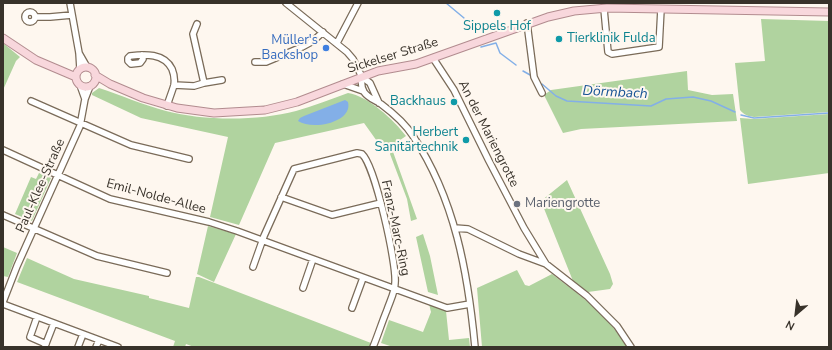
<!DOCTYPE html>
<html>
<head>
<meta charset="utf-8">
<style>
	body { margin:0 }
	#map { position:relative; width:832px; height:350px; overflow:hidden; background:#fef7ef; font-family:"Nunito Sans",sans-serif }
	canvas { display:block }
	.frame { position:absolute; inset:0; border:4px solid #38322a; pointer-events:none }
	.north { position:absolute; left:776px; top:294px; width:40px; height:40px; -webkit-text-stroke:3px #fef7ef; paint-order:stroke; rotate:208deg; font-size:11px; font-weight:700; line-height:16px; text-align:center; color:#38322a }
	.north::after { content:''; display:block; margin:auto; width:14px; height:18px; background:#38322a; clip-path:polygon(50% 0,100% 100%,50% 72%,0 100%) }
</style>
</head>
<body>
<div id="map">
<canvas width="832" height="350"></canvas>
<div class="frame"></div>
<div class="north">N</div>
</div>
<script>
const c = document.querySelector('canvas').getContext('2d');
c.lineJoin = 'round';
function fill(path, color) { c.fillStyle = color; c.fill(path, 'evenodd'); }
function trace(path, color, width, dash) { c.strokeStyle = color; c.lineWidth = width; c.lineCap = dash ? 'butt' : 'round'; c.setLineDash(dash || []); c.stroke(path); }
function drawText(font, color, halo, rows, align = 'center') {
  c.font = font + ' "Nunito Sans",sans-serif'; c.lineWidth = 4; c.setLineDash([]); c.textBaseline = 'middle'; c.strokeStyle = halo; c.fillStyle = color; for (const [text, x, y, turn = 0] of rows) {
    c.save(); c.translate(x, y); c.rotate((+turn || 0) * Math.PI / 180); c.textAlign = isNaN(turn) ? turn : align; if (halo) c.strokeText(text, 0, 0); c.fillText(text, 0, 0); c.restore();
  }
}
fill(new Path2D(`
	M761,19L829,21V112L754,117C748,116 744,115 740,110L735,63L765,61Z
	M3,43L20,57L16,61L3,90Z
	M687,71L688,90L712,95L733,94L737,121L581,129L563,133L544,95L551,90Z
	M99,88C121,95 143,105 166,111C204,121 258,121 296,111C313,106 331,99 348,93C368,96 394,120 406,136L384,151L364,123L275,143L239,225L210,217L228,137L141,118L92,95V93Z
	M829,114V173L748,184L740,118L754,119Z
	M392,149L417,219L411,221L407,199L390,154Z
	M39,173L51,178L32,221L15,214L31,177L36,179Z
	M567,180L610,274L613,284L610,289L588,292L573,281L541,201Z
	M208,226L236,234L214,282L197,274Z
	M423,234L430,256L438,295L428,292L416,237Z
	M3,247L17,253L8,277L3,276Z
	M27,258L74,279L149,296V298L189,308L196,277H199L371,343L369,347H194L186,344L185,347H173L175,341L17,282Z
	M517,270L525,285L529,286L552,274C570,288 589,301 605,318C613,326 620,337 627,347H482L477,288Z
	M429,304L446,311L449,340L469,338L470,347H393L381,343L389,320L423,332L431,312Z`), '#b0d39f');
fill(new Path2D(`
	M345,100L348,102C353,122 313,131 298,121L300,118L304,116Z`), '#83afe7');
trace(new Path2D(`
	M446,3L464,18
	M481,47L496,43L500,53L516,65
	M523,71L532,76
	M542,84L556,96L567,101L651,106L666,99L693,97L711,101L735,112
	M741,115L754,118L829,113`), '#83afe7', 1.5);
const minor = new Path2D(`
	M70,3L79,53L80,69
	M286,3L347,52L353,59L362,77
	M604,9L608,52L612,54L659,47L661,9
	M25 17a5 5 0 1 1 10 0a5 5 0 1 1-10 0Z
	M35,17H50L72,15
	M527,23L534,77L542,93
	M337,43L358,3
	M79,53L87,67
	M142,55L143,59L140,63L131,64L128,61V58L130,56C145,54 164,53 172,69C174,74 175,79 174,85C172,92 169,99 167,106
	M433,58L454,90L489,161L524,228L546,264
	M255,62H266L302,47L313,41L323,32
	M362,77C361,82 361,87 364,92C368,98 375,100 381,104C393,113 405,123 413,136C455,199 468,273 475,347
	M362,77L370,83L379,103
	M204,83L222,80
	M343,84L363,91
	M80,85L85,99
	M174,85L194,86L204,83L193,34L197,24
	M31,101L131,145L189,159
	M3,150L110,199L209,222L237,231L447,308L470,304
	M281,197L332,215L381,203
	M3,215L97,256L167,273
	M455,228L468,229L519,254L546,264L587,296L617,326L631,347
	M253,267L264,236L294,169L357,153L362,154C375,166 397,264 395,283C395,292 390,301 387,310C382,322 378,335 373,347
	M303,288L313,259
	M3,302L17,266L80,126L85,99L90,86
	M3,304L118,347
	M352,308L363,278
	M37,317L30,337L46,344
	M45,346L54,323
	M78,347L83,334
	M96,347L99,340`);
const major = new Path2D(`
	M3,38L36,60L76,77
	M76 77a10 10 0 1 1 20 0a10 10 0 1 1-20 0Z
	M95,75L110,84L143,98L177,108L214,113L265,110L297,102L378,71L416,64L548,17L574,11L607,8L829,12`);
trace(minor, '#7a6b59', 8);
trace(major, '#b28c8f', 9);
trace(minor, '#fff', 5.5);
trace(major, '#f8d7dc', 7);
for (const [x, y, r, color] of [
	[497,13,4,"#0f9aa8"],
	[559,39,4,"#0f9aa8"],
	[326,48,4,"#3f7fe0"],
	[454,102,4,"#0f9aa8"],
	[466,140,4,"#0f9aa8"],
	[517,204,4,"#6b7280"]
]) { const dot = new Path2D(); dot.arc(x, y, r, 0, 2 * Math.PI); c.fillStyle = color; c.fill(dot); trace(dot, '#fef7ef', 1.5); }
drawText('13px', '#0d838f', '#fef7ef', [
	["Sippels Hof",497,27,"center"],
	["Tierklinik Fulda",567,39,"left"],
	["Backhaus",446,102],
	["Herbert",458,133],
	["Sanitärtechnik",458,148]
], 'right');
drawText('13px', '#366cbe', '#fef7ef', [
	["Müller's",318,41],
	["Backshop",318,56]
], 'right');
drawText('13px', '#38322a', '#fef7ef', [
	["Sickelser Straße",393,56,-17],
	["An der Mariengrotte",488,134,63],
	["Paul-Klee-Straße",41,186,-66],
	["Emil-Nolde-Allee",156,197,15],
	["Franz-Marc-Ring",395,228,78]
]);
drawText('13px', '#5b616d', '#fef7ef', [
	["Mariengrotte",525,204]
], 'left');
drawText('italic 14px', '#175395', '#fef7ef', [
	["Dörmbach",615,93,3]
]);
</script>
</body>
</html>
